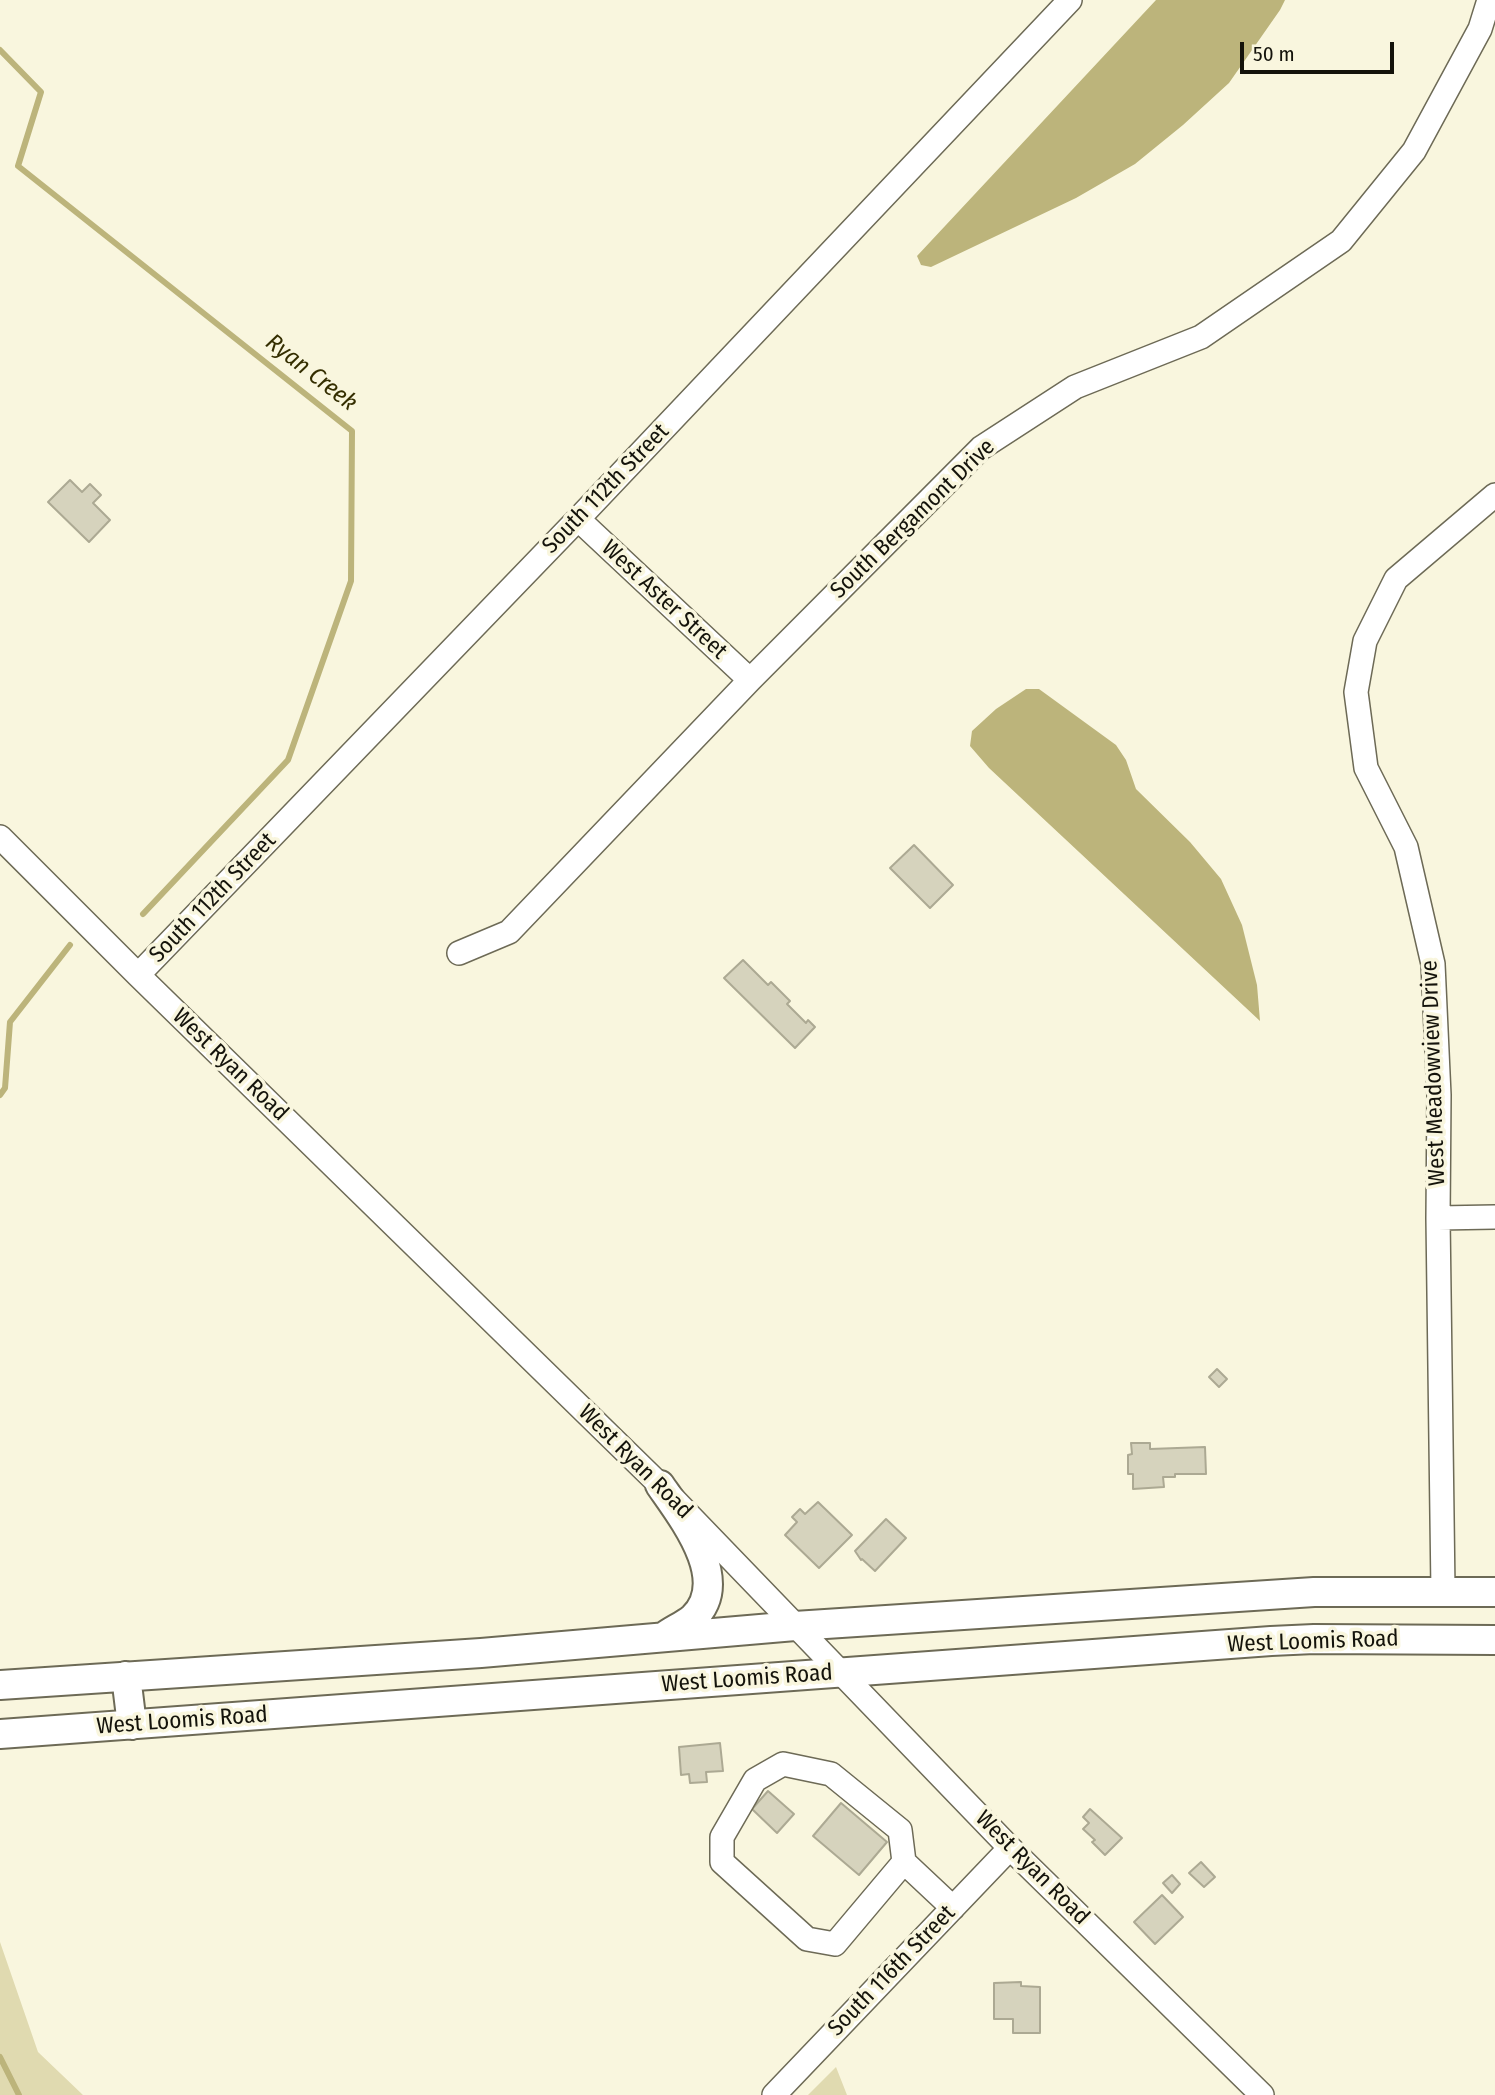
<!DOCTYPE html>
<html>
<head>
<meta charset="utf-8">
<style>
	body { margin:0 }
	#map { position:relative; width:1495px; height:2095px; overflow:hidden; background:#f9f6de; font-family:"Fira Sans Condensed",sans-serif }
	canvas { display:block }
	.scale { position:absolute; left:1240px; top:42px; width:154px; height:32px; box-sizing:border-box; border:4px solid #14130b; border-top:0; padding-left:9px; font-size:21px; line-height:24px; white-space:nowrap; color:#14130b; -webkit-text-stroke:5px #f9f6de; paint-order:stroke }
</style>
</head>
<body>
<div id="map">
<canvas width="1495" height="2095"></canvas>
<div class="scale">50 m</div>
</div>
<script>
const c = document.querySelector('canvas').getContext('2d');
c.lineJoin = 'round';
function fill(path, color) { c.fillStyle = color; c.fill(path, 'evenodd'); }
function trace(path, color, width, dash) { c.strokeStyle = color; c.lineWidth = width; c.lineCap = dash ? 'butt' : 'round'; c.setLineDash(dash || []); c.stroke(path); }
function drawText(font, color, halo, rows, align = 'center') {
  c.font = font + ' "Fira Sans Condensed",sans-serif'; c.lineWidth = 7; c.setLineDash([]); c.textBaseline = 'middle'; c.strokeStyle = halo; c.fillStyle = color; for (const [text, x, y, turn = 0] of rows) {
    c.save(); c.translate(x, y); c.rotate((+turn || 0) * Math.PI / 180); c.textAlign = isNaN(turn) ? turn : align; if (halo) c.strokeText(text, 0, 0); c.fillText(text, 0, 0); c.restore();
  }
}
fill(new Path2D(`
	M0,1942L38,2052L83,2095H0Z
	M836,2067L847,2095H808Z`), '#e0dab0');
fill(new Path2D(`
	M1156,0H1285L1280,10L1229,83L1183,125L1135,164L1076,198L931,267L921,265L917,256Z
	M1026,689H1039L1116,745L1126,760L1136,789L1190,842L1221,879L1242,925L1257,985L1260,1021L989,768L970,746L972,731L996,709Z`), '#bcb47b');
trace(new Path2D(`
	M0,50L41,92L18,166L352,431L351,581L288,760L143,914
	M0,1095L5,1088L10,1022L70,945
	M0,2057L19,2095`), '#bcb47b', 6);
const building = new Path2D(`
	M70,480L82,492L90,484L101,495L93,503L110,520L89,542L48,502Z
	M914,845L953,885L930,908L890,868Z
	M743,960L768,985L771,982L790,1001L787,1004L806,1023L808,1020L815,1027L795,1048L724,978Z
	M1217,1369L1227,1379L1219,1387L1209,1377Z
	M1131,1443H1150V1449L1205,1447L1206,1474H1175V1477H1163L1164,1487L1133,1489V1474H1128V1455L1132,1454Z
	M818,1502L852,1535L819,1568L785,1535L797,1522L792,1517L800,1509L805,1514Z
	M886,1519L906,1538L875,1571L862,1559L861,1560L855,1551Z
	M720,1743L723,1771L706,1772L707,1782L690,1783L689,1774L681,1775L679,1747Z
	M768,1791L794,1814L777,1833L752,1809Z
	M841,1803L887,1842L859,1875L813,1836Z
	M1090,1809L1122,1838L1105,1855L1092,1842L1095,1840L1083,1829L1089,1823L1083,1817Z
	M1201,1862L1215,1877L1204,1887L1189,1873Z
	M1172,1875L1180,1884L1172,1893L1163,1883Z
	M1162,1895L1183,1917L1155,1944L1134,1922Z
	M1021,1982V1986L1040,1987V2033H1013V2019H994V1983Z`);
fill(building, '#d6d3bd');
trace(building, '#aca993', 2);
const minor = new Path2D(`
	M578,519L750,680
	M0,837L138,975L660,1485L1010,1848L1262,2095
	M459,953L509,932L750,680L981,448L1075,387L1201,337L1341,241L1414,151L1480,29L1489,0
	M138,975L578,519L1070,0
	M1438,1218L1495,1217
	M1443,1591L1438,1218L1439,1095L1433,964L1406,847L1366,768L1356,692L1365,641L1396,579L1495,495
	M904,1862L835,1944L807,1939L722,1862V1837L755,1780L783,1764L831,1774L900,1830L904,1862L953,1908
	M774,2095L1010,1848`);
const major = new Path2D(`
	M660,1485C682,1517 733,1581 693,1618C685,1625 673,1630 665,1636
	M126,1676L132,1725
	M0,1685L481,1653L795,1626L1314,1592H1495
	M0,1734L1271,1641L1314,1639L1495,1640`);
trace(minor, '#6d6a56', 26);
trace(major, '#6d6a56', 32);
trace(minor, '#fff', 23);
trace(major, '#fff', 28);
drawText('23px', '#14130b', '#f9f6de', [
	["South 112th Street",606,489,-46],
	["South Bergamont Drive",913,519,-44],
	["West Aster Street",664,600,43],
	["South 112th Street",213,898,-46],
	["West Ryan Road",230,1065,44],
	["West Meadowview Drive",1434,1073,-92],
	["West Ryan Road",635,1462,45],
	["West Loomis Road",1313,1642,-2],
	["West Loomis Road",747,1679,-4],
	["West Loomis Road",182,1721,-4],
	["West Ryan Road",1032,1868,45],
	["South 116th Street",892,1971,-46]
]);
drawText('italic 24px', '#342e00', '#f9f6de', [
	["Ryan Creek",311,373,38]
]);
</script>
</body>
</html>
